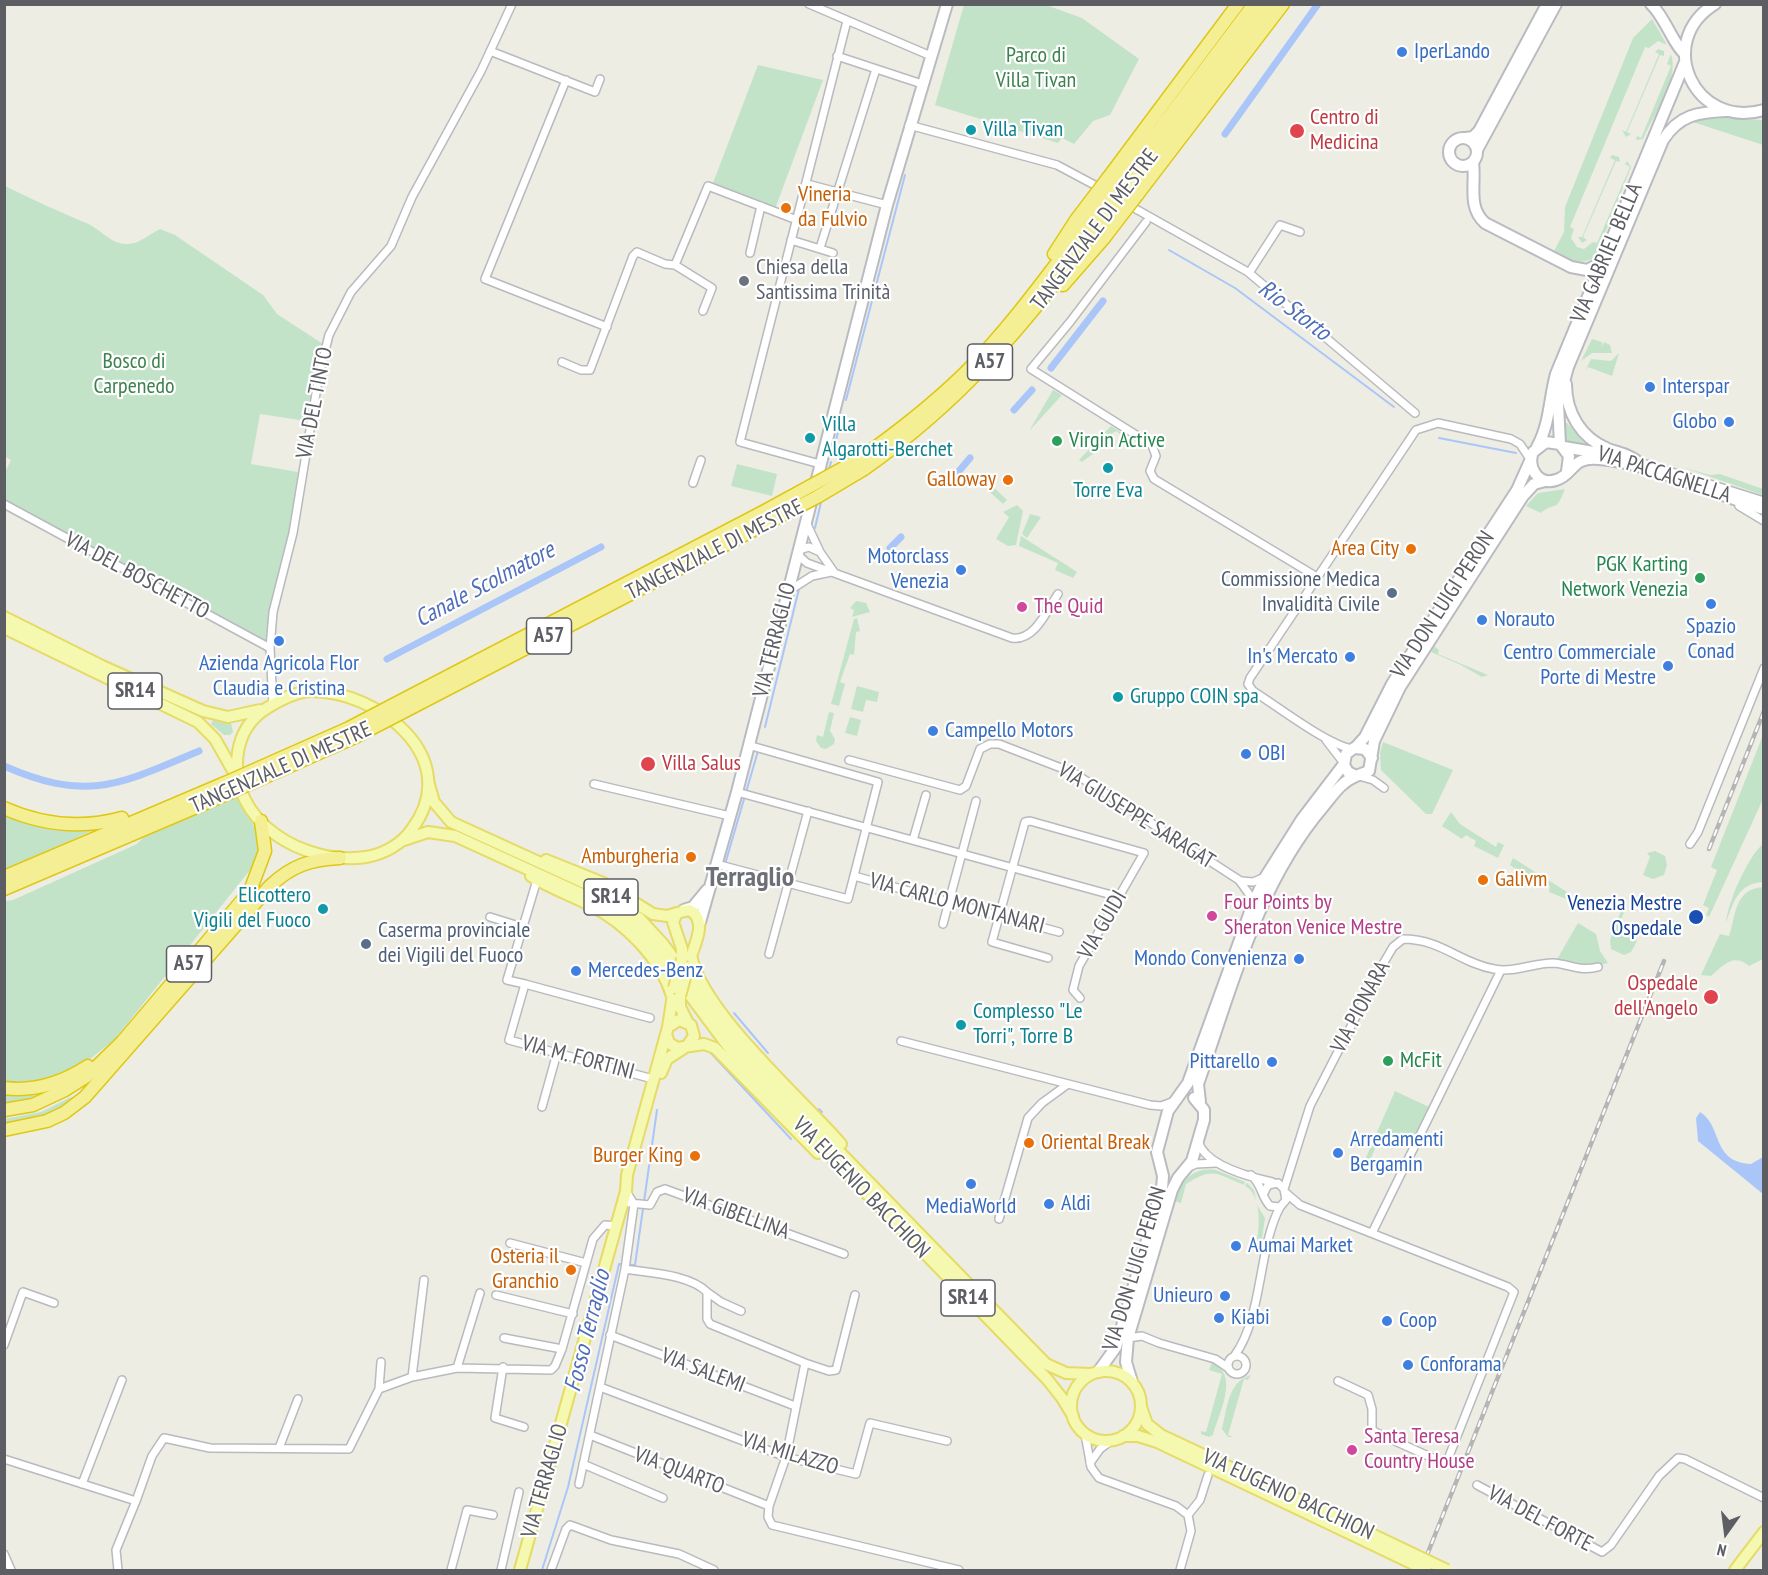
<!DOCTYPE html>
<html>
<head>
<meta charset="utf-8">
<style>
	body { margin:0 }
	#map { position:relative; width:1768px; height:1575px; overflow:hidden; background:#edede4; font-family:"PT Sans Narrow",sans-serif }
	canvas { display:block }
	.frame { position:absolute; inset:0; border:6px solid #5c5e64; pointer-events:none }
	.north { position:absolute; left:1696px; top:1503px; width:60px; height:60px; -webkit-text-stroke:4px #fff; paint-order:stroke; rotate:194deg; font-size:16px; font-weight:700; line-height:24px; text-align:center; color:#5c5e64 }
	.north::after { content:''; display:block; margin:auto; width:21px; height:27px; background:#5c5e64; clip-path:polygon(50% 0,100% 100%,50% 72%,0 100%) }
</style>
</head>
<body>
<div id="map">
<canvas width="1768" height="1575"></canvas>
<div class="frame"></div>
<div class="north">N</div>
</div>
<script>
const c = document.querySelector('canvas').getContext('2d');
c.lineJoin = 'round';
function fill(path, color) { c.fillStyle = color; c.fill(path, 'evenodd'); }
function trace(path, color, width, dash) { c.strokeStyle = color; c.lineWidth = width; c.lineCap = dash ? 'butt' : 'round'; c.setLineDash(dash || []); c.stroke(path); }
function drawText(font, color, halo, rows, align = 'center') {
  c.font = font + ' "PT Sans Narrow",sans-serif'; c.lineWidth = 4.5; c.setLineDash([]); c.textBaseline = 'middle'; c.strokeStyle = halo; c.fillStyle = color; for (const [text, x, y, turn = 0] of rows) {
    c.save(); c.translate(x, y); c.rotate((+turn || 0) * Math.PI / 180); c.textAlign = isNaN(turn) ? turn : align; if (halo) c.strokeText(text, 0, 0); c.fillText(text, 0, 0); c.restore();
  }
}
fill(new Path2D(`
	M964,5H1046L1082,18L1139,59L1110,115L1093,121L1074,144L1062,138L1058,143L935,105Z
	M1652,19L1667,45L1658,41L1649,48L1645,47L1570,227L1574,229L1571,238L1577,247L1584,249L1593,242L1597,243L1630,167L1625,164L1627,161L1631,167L1596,256C1584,267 1566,259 1553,253L1564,232L1565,207L1633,38Z
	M1658,49L1664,51V56L1660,55L1627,132L1631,134L1626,137L1622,130L1626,132L1659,54L1655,52Z
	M1671,54C1680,79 1653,116 1643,139L1636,140L1637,136L1641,138L1671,66L1667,64Z
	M758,65L823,80L775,209L713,183Z
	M1700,116L1763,120V145L1690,121Z
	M1612,155L1619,157L1620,162L1616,161L1583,237L1587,240L1582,243L1578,237H1582L1615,160L1610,158Z
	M5,186C31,199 58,211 86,223C99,228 111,244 126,244C138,245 150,234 160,229L175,235L263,295L277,314L323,344L306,421L260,414L251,464L298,472L290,532L268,644L5,502L4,474L11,460L4,456Z
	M1592,339L1602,342V346L1604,342L1610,345L1612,353H1592L1581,361Z
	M1619,353L1612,376L1588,367L1585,371L1591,359L1611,361Z
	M1053,390L1062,395L1029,431Z
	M1560,422L1567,423L1585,444V447L1566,441Z
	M1111,426L1122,433L1121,435L1116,431L1107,437L1109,442L1082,462L1079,460Z
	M737,464L777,474L772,496L731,486Z
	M1682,467L1710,475L1720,474L1763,489V495Z
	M987,481L1007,500L1003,504L982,485Z
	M1565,489C1555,514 1557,500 1541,513L1526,506L1538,493Z
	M1017,505L1023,511L1016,545L1008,546L996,539L1009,517L1003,512Z
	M1030,514L1041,517L1027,538L1022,534Z
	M1021,536L1077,572L1073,578L1055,570L1058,563L1019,546Z
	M856,601L866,603L870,612L852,617L854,610L850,608Z
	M857,618L860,631L856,632L854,655L850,654L840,682L845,684L839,706L831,704L854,619Z
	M1434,646L1439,650L1438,654L1488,675L1482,677L1461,665L1431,652Z
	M857,686L879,692L877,702L866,700L863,712L851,709Z
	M829,712L834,713L830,731L835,739L834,744L826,749L821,748L816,741L817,735L823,737Z
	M850,717L861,720L857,736L845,733Z
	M213,720L231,723L233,732L230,735H224L211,724Z
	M1763,735V799L1709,917L1706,915L1709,908L1703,905L1717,870L1711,867Z
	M1383,742L1453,770L1432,814H1426L1381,770L1380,753Z
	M237,796C251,827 266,828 254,865L115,1039L84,1064L52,1082L5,1086V901L13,900L137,844L147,834Z
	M4,810L98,828L5,870Z
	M1451,812L1460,824L1496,847L1498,842L1504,845L1498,858L1474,846L1476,841L1466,835L1462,839L1442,826Z
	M1763,844V882C1739,883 1733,902 1726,923C1727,904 1748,856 1763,844Z
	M1655,851L1665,856L1667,865L1664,875L1653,879L1643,875L1650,857L1647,853Z
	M1513,858L1567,892L1569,900L1549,892L1550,886L1540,881L1536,884L1510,865Z
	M1763,887V959L1749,966C1733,953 1724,965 1711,976L1701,975L1720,934L1729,936C1736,918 1733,889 1763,887Z
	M1622,908L1625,910L1619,924L1633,930L1637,941L1631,952L1624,955L1611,949L1610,940Z
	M1578,923L1596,934L1600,951L1608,963L1584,969L1556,961Z
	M59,1086L34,1099L5,1105V1091Z
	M1395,1091L1429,1107L1411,1144L1405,1142L1402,1147L1397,1136C1378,1133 1374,1150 1369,1165L1364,1162Z
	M71,1097L74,1099L47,1117L5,1127L4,1119L41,1112Z
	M1216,1170L1245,1182L1244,1185C1215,1173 1213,1167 1186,1184L1181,1203L1174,1201C1180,1181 1193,1167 1216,1170Z
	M1247,1183L1254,1190L1257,1205L1265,1218L1261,1245L1256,1244C1260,1229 1262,1194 1245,1186Z
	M1212,1362C1240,1375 1219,1413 1213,1435L1209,1437L1201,1434V1431L1206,1432L1222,1374L1209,1370Z
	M1251,1375L1248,1380L1244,1379L1228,1435L1233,1437H1228L1222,1429C1227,1409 1228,1381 1251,1375Z`), '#c3e3c9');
fill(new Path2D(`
	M1700,1112C1723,1126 1711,1162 1751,1164L1763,1157V1194L1698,1141L1696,1118Z`), '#aac6f8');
trace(new Path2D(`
	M1169,250L1235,288L1394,407
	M846,400L905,175
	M1439,438L1516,453
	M832,456L842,416
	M829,469L831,462
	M815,528L822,498
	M765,727L799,589
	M726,861L758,751
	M734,1013L768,1053
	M710,1052L791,1139
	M819,1109L822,1112
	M1764,1503V1504
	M542,1570L568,1487L619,1264L635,1265L657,1110`), '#aac6f8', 2);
trace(new Path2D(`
	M1225,134L1318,4
	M1051,368L1103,301
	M1014,410L1032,390
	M954,477L970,458
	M890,548L901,537
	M387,659L601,547
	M4,766C88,803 121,784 199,751`), '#aac6f8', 7);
const street = new Path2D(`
	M809,4L931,56
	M490,51L595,92L600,79
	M837,56L922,84
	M566,80L485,279L607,327
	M909,125L1057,165L1102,189
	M807,184L887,205
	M1127,204L1248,272L1415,413
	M1146,222L1070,322L1031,369L1152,445L1156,456L1150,471L1154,479L1317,577
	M791,240L833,253
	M820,248L876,69
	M750,253L761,206
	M675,265L712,288L703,311
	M1249,273L1280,225L1300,232
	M562,362L581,370H590L633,256L637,252L665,264L675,265L708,186L797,220
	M820,464L740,442L847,21
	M1646,464L1764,501
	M693,483L701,460
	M4,504L270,648
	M1739,506L1764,521
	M806,522L820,552L834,572
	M798,550L809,547L820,552
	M797,554L807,563L1012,638C1035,641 1047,610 1058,594
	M790,590L812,576L831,572
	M273,704L270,648L273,612L293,533L319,375L329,335L351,292L391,246L412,197L481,71L512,4
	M1326,740L1343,762
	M1352,749C1326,744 1277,706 1253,691L1248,684L1250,678L1416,430L1438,423L1511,439L1520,444L1530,459
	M849,760L960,790L966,786L980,749L990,744H999L1074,773L1239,880L1254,901
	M1359,776L1373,780L1384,788
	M594,784L730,816
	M737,792L1119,897
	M913,840L926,795
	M1690,844L1698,832L1764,668
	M716,864L848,899L878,782L748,745
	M854,876L1059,932
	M1242,881L1253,882L1265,877
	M490,917L522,927
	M943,924L976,801
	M769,954L808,811
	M1048,958L992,942L1025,822L1030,821L1144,853L1079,966L1073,990L1080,998
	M525,984L507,980L537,880
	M650,1018L525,984L509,1040L653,1079
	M901,1041L1150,1105L1161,1106L1172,1102
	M542,1107L557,1053
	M1198,1141C1205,1166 1250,1177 1272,1182
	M1189,1167L1196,1164L1216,1163
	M1251,1175C1262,1184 1261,1197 1270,1206L1280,1207L1286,1200L1284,1189L1278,1183L1268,1185L1264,1193
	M1284,1189L1310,1106L1383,964L1393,947L1403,939C1441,939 1460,963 1494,969C1514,973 1533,963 1553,963C1569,964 1581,972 1598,967
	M1286,1193L1300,1205L1508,1287L1514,1292L1446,1464L1375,1432L1372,1429V1409L1368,1395L1338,1381
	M630,1203L650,1205L657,1192L665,1189L844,1254
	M999,1219L1028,1118L1042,1103L1068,1084
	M1372,1233L1501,970
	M510,1243L586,1263
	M625,1269C649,1273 689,1274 707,1292V1319L710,1324L805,1363L786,1457L769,1506L768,1517L772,1525L959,1570
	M707,1292L721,1302L741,1311
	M496,1295L573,1314
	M610,1335L795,1406
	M504,1338L562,1349
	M1128,1338L1142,1336L1159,1343L1215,1359L1227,1367
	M4,1345L23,1292L54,1303
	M1235,1355C1263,1316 1258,1248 1280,1207
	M1228 1365a9 9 0 1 1 18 0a9 9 0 1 1-18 0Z
	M805,1363L829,1371L836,1370L855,1295
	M503,1367L495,1418L524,1427
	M457,1368L480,1293
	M412,1377L424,1280
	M600,1387L786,1457L856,1474L870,1423L947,1441
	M379,1389L381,1362
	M1085,1434L1091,1467L1099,1478L1176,1506L1188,1515L1191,1531L1180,1570
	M590,1435L769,1506
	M279,1448L298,1399
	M4,1459L136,1501L152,1456L164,1438L210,1448L349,1449L379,1389L412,1377L457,1368L551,1370L555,1366L562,1349L593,1239L605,1225L616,1226
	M1090,1463L1100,1449L1112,1440
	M583,1464L663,1498
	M82,1484L122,1380
	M579,1484L625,1269L634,1204L626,1191
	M1477,1485L1602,1552L1611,1545L1659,1476L1678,1458L1685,1459L1764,1498
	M1188,1515L1200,1500L1208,1475
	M4,1554L11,1570
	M118,1570L116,1550L136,1501
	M451,1570L467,1510L493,1515
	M501,1570L519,1492
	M551,1570L566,1529L570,1525L611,1540L679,1554L714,1570`);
const secondary = new Path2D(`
	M1651,4C1665,17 1674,46 1685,54
	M1715,4C1654,41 1694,130 1764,110
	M1449 152a14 14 0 1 1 28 0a14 14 0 1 1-28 0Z
	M1466,138L1473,137L1479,131L1547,4
	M1477,150L1556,4
	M1473,162C1476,184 1467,207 1485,223L1571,267L1587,270L1603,262
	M1566,384C1566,413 1581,438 1608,449C1619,453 1629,454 1638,462
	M1560,444L1558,404L1568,367L1663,140C1679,115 1698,112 1726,111
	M1537,447C1550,424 1549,399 1556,374L1685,62
	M1564,447L1605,454
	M1567,471L1569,456L1560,444L1546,442L1533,452C1527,467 1538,486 1556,480C1574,475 1571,456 1599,459C1651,463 1713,494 1764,509
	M1487,536L1517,490L1530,461
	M1355,748L1365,737L1392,684L1470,562
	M1372,758L1365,749L1354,748L1346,754L1344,765L1348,772L1356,776L1369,771L1374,741L1400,687L1523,496L1534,484L1545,481
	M684,910L693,907L707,890
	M700,922L737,792L887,205L947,4
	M1200,1102L1198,1084C1232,988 1256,886 1323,807C1333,795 1341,782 1356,776
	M1098,1372L1116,1347L1162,1188L1163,1176L1157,1152L1168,1111L1188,1083L1254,901L1266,876L1302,819L1344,764
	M1132,1382L1126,1362L1128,1338L1172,1190L1178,1178L1192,1161L1204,1120V1110L1194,1098`);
const primary = new Path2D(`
	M4,617L102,666L203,711L228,717L260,710
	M4,628L198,722L215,739L236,776
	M309,691C378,690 465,758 412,829C402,844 384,854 366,857C305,866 227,822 238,752C241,733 251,718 267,708C281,699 293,693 309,691Z
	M428,781L434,802L451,822L600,890L639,918L663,944L748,1058L1046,1364L1066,1373L1091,1374
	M401,841L428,832L455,836L606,905L626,919L651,943L742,1065L1047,1379L1062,1398L1073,1416
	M546,860L603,883L653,914L667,916L677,913
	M531,876C550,888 570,895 590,905C625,923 660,957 672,996
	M691,955C701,1011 802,1099 841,1144
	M682,959V949L673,922L677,913L689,910C709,919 694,946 689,962
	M680,996V1007L688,1023
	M668,1027L679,1020L691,1025L694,1036L687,1046
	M666,1034L669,1043L677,1048L704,1044L715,1048L818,1153
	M661,1073L667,1059L684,1048
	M1071 1406a35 35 0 1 1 70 0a35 35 0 1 1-70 0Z
	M1141,1407L1147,1424L1161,1435L1340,1519
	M1123,1436H1138L1157,1442L1336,1527
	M520,1570L626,1191L627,1175L668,1027L674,988
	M1735,1570L1764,1532`);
const highway = new Path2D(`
	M1108,178L1238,4
	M1118,184L1254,4
	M1127,189L1268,4
	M1137,195L1283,4
	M1054,254L1076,220
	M1063,285L1104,238
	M858,460C895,434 931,406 964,374C1009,329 1047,276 1085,226
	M864,469C964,400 1021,327 1095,232
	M4,808C42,825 82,829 122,818
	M4,877L225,783
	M4,889L229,793
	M4,1088C35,1092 62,1083 88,1066
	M4,1110L33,1105L65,1090L87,1076L122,1042L250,891L265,851L261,821
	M4,1130L47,1121L64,1113L85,1097L270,886C291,866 311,859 340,858`);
trace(street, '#b9babf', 10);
trace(secondary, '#babbc1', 14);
trace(primary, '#e5db66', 14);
trace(highway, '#dfc813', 15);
trace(street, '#fff', 7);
trace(secondary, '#fff', 10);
trace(primary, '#f5f8af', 10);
trace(highway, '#f4ef95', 12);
const rail = new Path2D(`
	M1709,849L1764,711
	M1421,1570L1664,961`);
trace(rail, '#b4b5b5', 4.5);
trace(rail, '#fff', 2, [7]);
const primaryBridge = new Path2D(`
	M674,988L682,959
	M680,996L688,967
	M1340,1519L1447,1570
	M1336,1527L1426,1570`);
const highwayBridge = new Path2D(`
	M1076,220L1108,178
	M1085,226L1118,184
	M1095,232L1127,189
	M1104,238L1137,195
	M225,783L349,728L763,512L858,460
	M229,793L355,737L817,497L864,469`);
trace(primaryBridge, '#e5db66', 14, []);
trace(highwayBridge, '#dfc813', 15, []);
trace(primaryBridge, '#f5f8af', 10);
trace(highwayBridge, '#f4ef95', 12);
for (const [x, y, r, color] of [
	[1402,52,6,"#3f7fe0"],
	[971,130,6,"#0f9aa8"],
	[1297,131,8,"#e0444e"],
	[786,208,6,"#e8710a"],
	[744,281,6,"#6b7280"],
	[1650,387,6,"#3f7fe0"],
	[1729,422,6,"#3f7fe0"],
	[810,438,6,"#0f9aa8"],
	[1057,441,6,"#2e9e5b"],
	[1108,468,6,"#0f9aa8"],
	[1008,480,6,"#e8710a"],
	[1411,549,6,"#e8710a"],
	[961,570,6,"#3f7fe0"],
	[1700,578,6,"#2e9e5b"],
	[1392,593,6,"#5c6f8a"],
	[1711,604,6,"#3f7fe0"],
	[1022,607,6,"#d1479c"],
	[1482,620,6,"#3f7fe0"],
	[279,641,6,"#3f7fe0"],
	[1350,657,6,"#3f7fe0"],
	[1668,666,6,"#3f7fe0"],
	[1118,697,6,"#0f9aa8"],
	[933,731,6,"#3f7fe0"],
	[1246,754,6,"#3f7fe0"],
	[648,764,8,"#e0444e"],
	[691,857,6,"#e8710a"],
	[1483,880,6,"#e8710a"],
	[323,909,6,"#0f9aa8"],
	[1212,916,6,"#d1479c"],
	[1696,917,8,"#1a4fb4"],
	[366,944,6,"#5c6f8a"],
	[1299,959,6,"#3f7fe0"],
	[576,971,6,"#3f7fe0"],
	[1711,997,8,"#e0444e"],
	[961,1025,6,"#0f9aa8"],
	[1388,1061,6,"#2e9e5b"],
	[1272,1062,6,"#3f7fe0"],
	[1029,1143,6,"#e8710a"],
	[1338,1153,6,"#3f7fe0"],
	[695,1156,6,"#e8710a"],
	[971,1184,6,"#3f7fe0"],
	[1049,1204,6,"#3f7fe0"],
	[1236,1246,6,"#3f7fe0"],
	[571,1270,6,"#e8710a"],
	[1225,1296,6,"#3f7fe0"],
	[1219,1318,6,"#3f7fe0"],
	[1387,1321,6,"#3f7fe0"],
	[1408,1365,6,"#3f7fe0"],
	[1352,1450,6,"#d1479c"]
]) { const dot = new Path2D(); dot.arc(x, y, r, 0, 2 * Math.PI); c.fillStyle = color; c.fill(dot); trace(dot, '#fff', 2); }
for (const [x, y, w] of [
	[990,362,45],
	[549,636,45],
	[135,691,54],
	[611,897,54],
	[189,964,45],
	[968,1298,54]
]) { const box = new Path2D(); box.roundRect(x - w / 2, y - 18, w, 36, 4.5); c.fillStyle = '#fff'; c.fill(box); trace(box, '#5c5e64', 1.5); }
drawText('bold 21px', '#5c5e64', null, [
	["A57",990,362],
	["A57",549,636],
	["SR14",135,691],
	["SR14",611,897],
	["A57",189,964],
	["SR14",968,1298]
]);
drawText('22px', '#366cbe', '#fff', [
	["IperLando",1414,52],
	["Interspar",1662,387],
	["Globo",1717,422,"right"],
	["Motorclass",949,557,"right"],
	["Venezia",949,582,"right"],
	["Norauto",1494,620],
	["Spazio",1711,627,"center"],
	["Conad",1711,652,"center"],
	["Centro Commerciale",1656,653,"right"],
	["Porte di Mestre",1656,678,"right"],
	["In's Mercato",1338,657,"right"],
	["Azienda Agricola Flor",279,664,"center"],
	["Claudia e Cristina",279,689,"center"],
	["Campello Motors",945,731],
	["OBI",1258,754],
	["Mondo Convenienza",1287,959,"right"],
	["Mercedes-Benz",588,971],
	["Pittarello",1260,1062,"right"],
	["Arredamenti",1350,1140],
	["Bergamin",1350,1165],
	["Aldi",1061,1204],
	["MediaWorld",971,1207,"center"],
	["Aumai Market",1248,1246],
	["Unieuro",1213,1296,"right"],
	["Kiabi",1231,1318],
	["Coop",1399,1321],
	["Conforama",1420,1365]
], 'left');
drawText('22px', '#3d824e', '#fff', [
	["Parco di",1036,56],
	["Villa Tivan",1036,81],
	["Bosco di",134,362],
	["Carpenedo",134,387]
]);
drawText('22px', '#be3a42', '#fff', [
	["Centro di",1310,118],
	["Medicina",1310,143],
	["Villa Salus",662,764],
	["Ospedale",1698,984,"right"],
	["dell'Angelo",1698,1009,"right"]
], 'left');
drawText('22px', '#0d838f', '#fff', [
	["Villa Tivan",983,130],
	["Villa",822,425],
	["Algarotti-Berchet",822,450],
	["Torre Eva",1108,491,"center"],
	["Gruppo COIN spa",1130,697],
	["Elicottero",311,896,"right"],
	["Vigili del Fuoco",311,921,"right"],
	["Complesso \"Le",973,1012],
	["Torri\", Torre B",973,1037]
], 'left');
drawText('22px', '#c56008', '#fff', [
	["Vineria",798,195,"left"],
	["da Fulvio",798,220,"left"],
	["Galloway",996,480],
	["Area City",1399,549],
	["Amburgheria",679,857],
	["Galivm",1495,880,"left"],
	["Oriental Break",1041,1143,"left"],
	["Burger King",683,1156],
	["Osteria il",559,1257],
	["Granchio",559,1282]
], 'right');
drawText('22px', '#5c5e64', '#fff', [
	["TANGENZIALE DI MESTRE",1095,230,-53],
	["VIA GABRIEL BELLA",1607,253,-67],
	["VIA DEL TINTO",315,403,-79],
	["VIA PACCAGNELLA",1664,475,18],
	["TANGENZIALE DI MESTRE",715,550,-27],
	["VIA DEL BOSCHETTO",137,576,28],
	["VIA DON LUIGI PERON",1443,605,-57],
	["VIA TERRAGLIO",775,640,-76],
	["TANGENZIALE DI MESTRE",281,768,-24],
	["VIA GIUSEPPE SARAGAT",1136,816,32],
	["VIA CARLO MONTANARI",957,904,15],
	["VIA GUIDI",1103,925,-60],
	["VIA PIONARA",1361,1007,-62],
	["VIA M. FORTINI",578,1058,15],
	["VIA EUGENIO BACCHION",861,1188,46],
	["VIA GIBELLINA",736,1214,20],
	["VIA DON LUIGI PERON",1135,1269,-73],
	["VIA SALEMI",703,1371,21],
	["VIA MILAZZO",790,1454,17],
	["VIA QUARTO",679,1471,21],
	["VIA TERRAGLIO",545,1481,-74],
	["VIA EUGENIO BACCHION",1288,1495,25],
	["VIA DEL FORTE",1540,1519,28]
]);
drawText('22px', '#5b616d', '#fff', [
	["Chiesa della",756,268],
	["Santissima Trinità",756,293]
], 'left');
drawText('22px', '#27864d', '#fff', [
	["Virgin Active",1069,441],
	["PGK Karting",1688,565,"right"],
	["Network Venezia",1688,590,"right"],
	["McFit",1400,1061]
], 'left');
drawText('22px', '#4e5e75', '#fff', [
	["Commissione Medica",1380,580],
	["Invalidità Civile",1380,605],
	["Caserma provinciale",378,931,"left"],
	["dei Vigili del Fuoco",378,956,"left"]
], 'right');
drawText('22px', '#b23c85', '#fff', [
	["The Quid",1034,607],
	["Four Points by",1224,903],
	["Sheraton Venice Mestre",1224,928],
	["Santa Teresa",1364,1437],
	["Country House",1364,1462]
], 'left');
drawText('22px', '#164399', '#fff', [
	["Venezia Mestre",1682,904],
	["Ospedale",1682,929]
], 'right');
drawText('italic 24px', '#4f6db9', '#fff', [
	["Rio Storto",1294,311,37],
	["Canale Scolmatore",485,585,-28],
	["Fosso Terraglio",588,1331,-76]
]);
drawText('bold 28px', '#6d7076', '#fff', [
	["Terraglio",750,878]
]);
</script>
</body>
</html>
